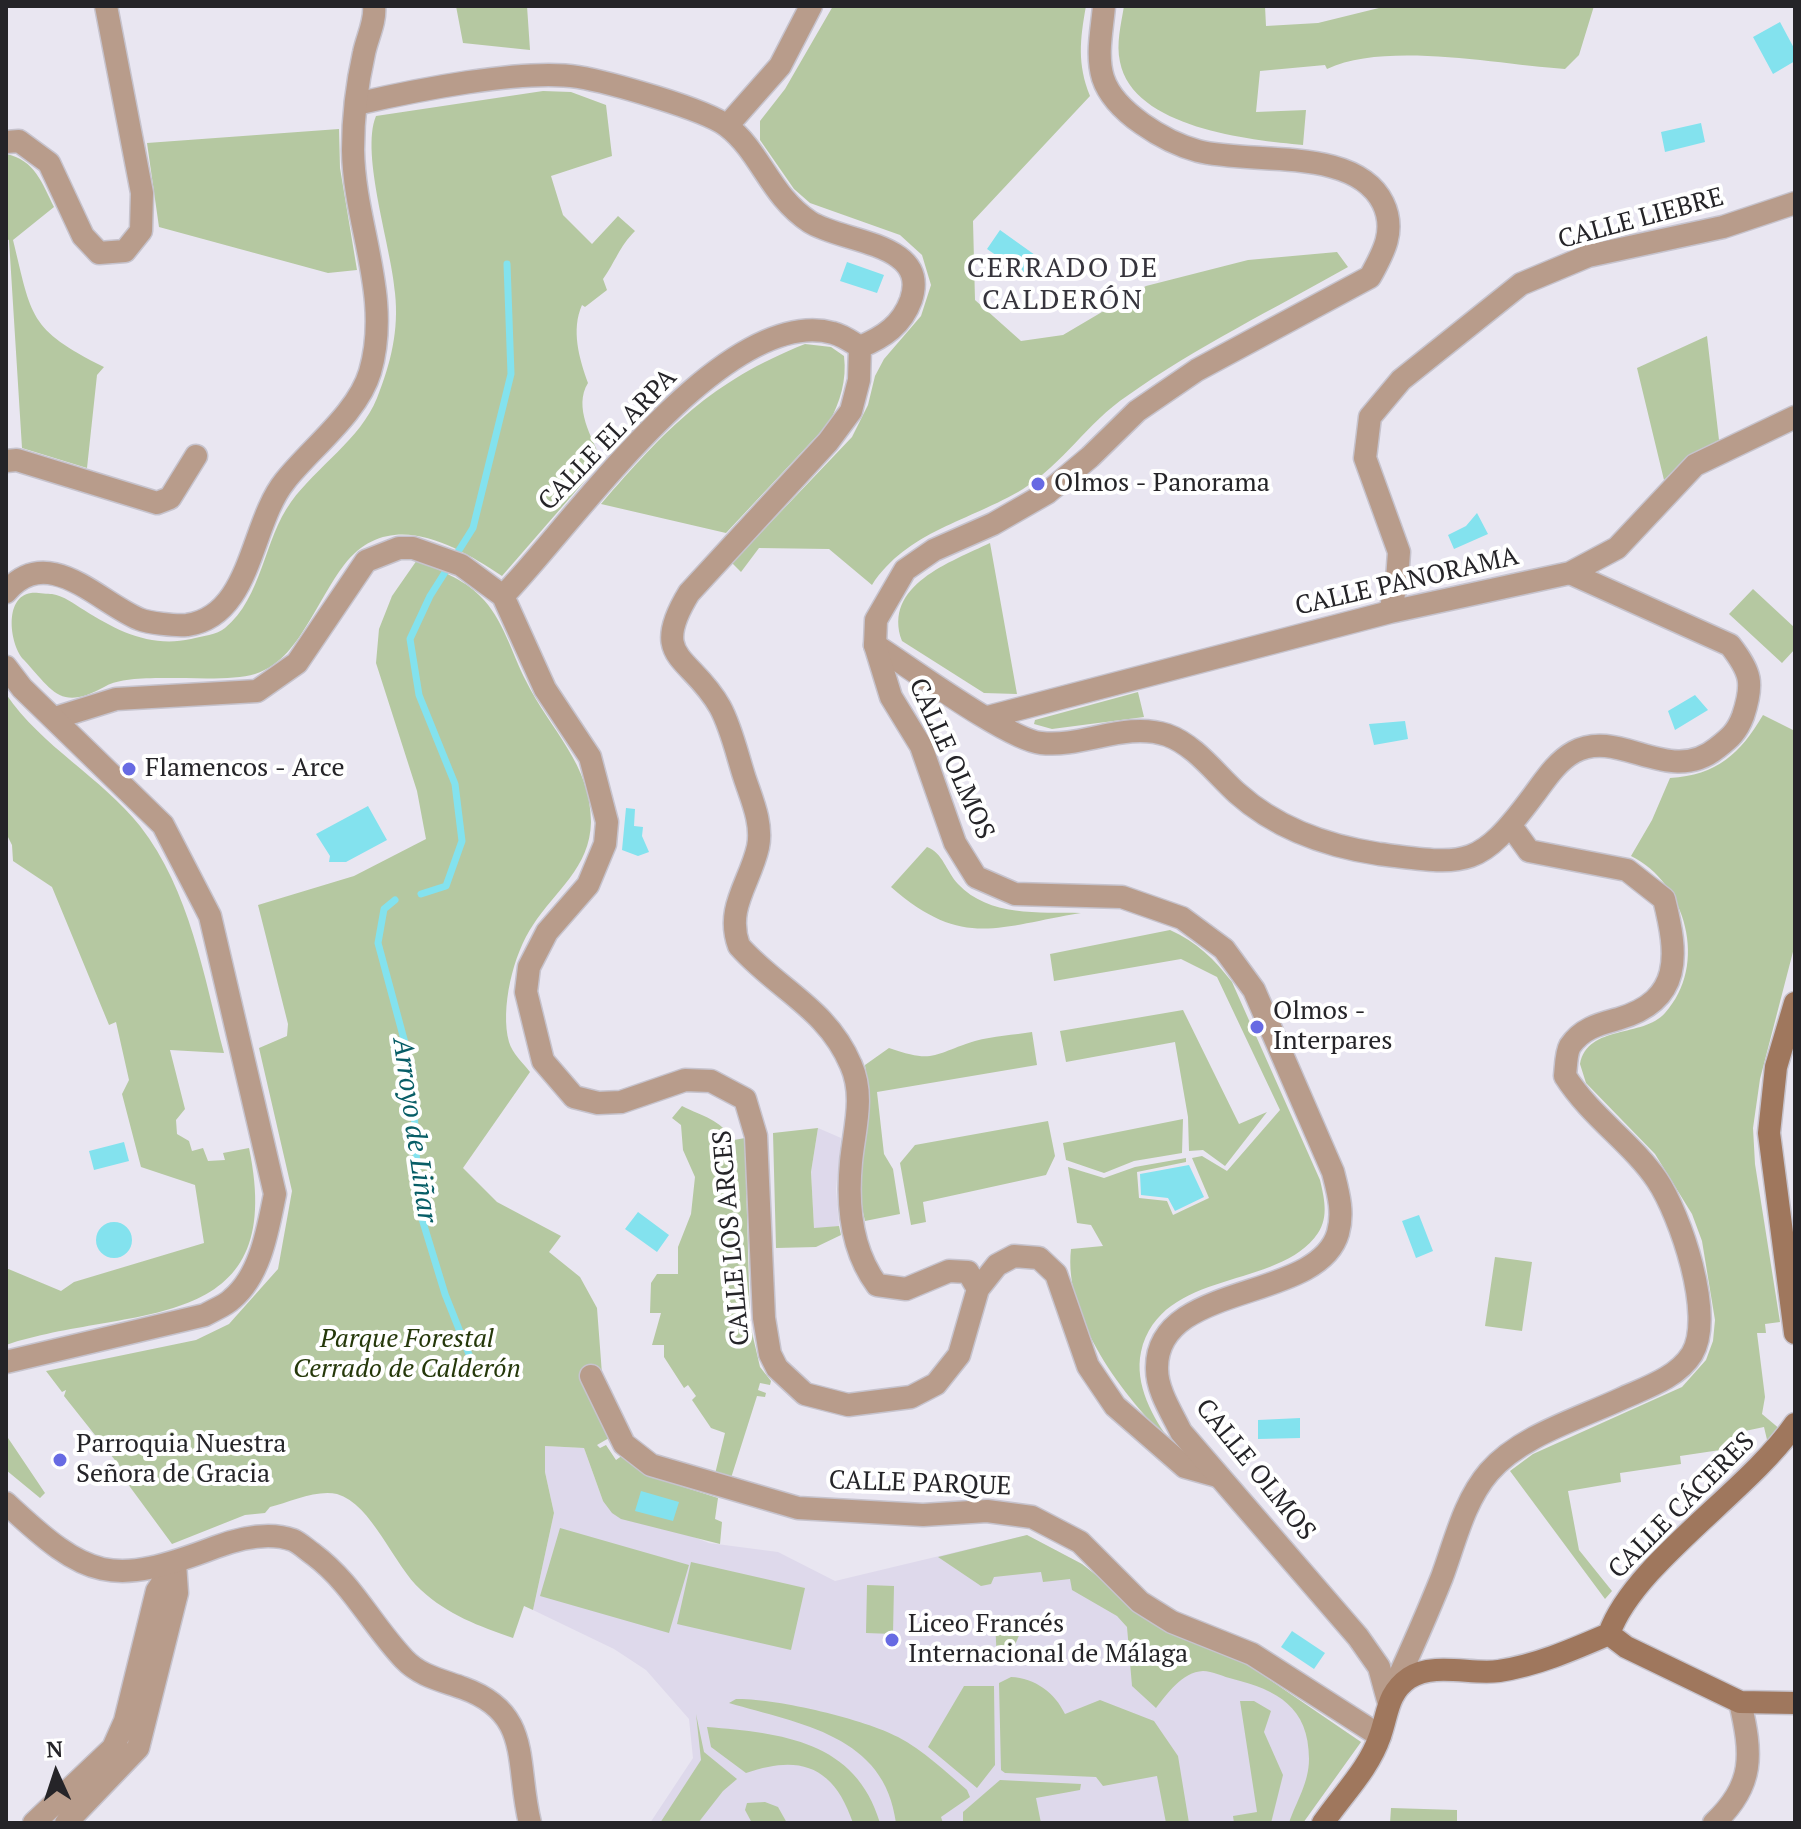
<!DOCTYPE html>
<html>
<head>
<meta charset="utf-8">
<style>
	body { margin:0 }
	#map { position:relative; width:1801px; height:1829px; overflow:hidden; background:#e9e6f1; font-family:"PT Serif",serif }
	canvas { display:block }
	.frame { position:absolute; inset:0; border:8px solid #252428; pointer-events:none }
	.north { position:absolute; left:16px; top:1733px; width:80px; height:80px; -webkit-text-stroke:6px #fff; paint-order:stroke; rotate:357deg; font-size:22px; font-weight:700; line-height:32px; text-align:center; color:#252428 }
	.north::after { content:''; display:block; margin:auto; width:28px; height:36px; background:#252428; clip-path:polygon(50% 0,100% 100%,50% 72%,0 100%) }
</style>
</head>
<body>
<div id="map">
<canvas width="1801" height="1829"></canvas>
<div class="frame"></div>
<div class="north">N</div>
</div>
<script>
const c = document.querySelector('canvas').getContext('2d');
c.lineJoin = 'round';
function fill(path, color) { c.fillStyle = color; c.fill(path, 'evenodd'); }
function trace(path, color, width, dash) { c.strokeStyle = color; c.lineWidth = width; c.lineCap = dash ? 'butt' : 'round'; c.setLineDash(dash || []); c.stroke(path); }
function drawText(font, color, halo, rows, align = 'center') {
  c.font = font + ' "PT Serif",serif'; c.lineWidth = 8; c.setLineDash([]); c.textBaseline = 'middle'; c.strokeStyle = halo; c.fillStyle = color; for (const [text, x, y, turn = 0] of rows) {
    c.save(); c.translate(x, y); c.rotate((+turn || 0) * Math.PI / 180); c.textAlign = isNaN(turn) ? turn : align; if (halo) c.strokeText(text, 0, 0); c.fillText(text, 0, 0); c.restore();
  }
}
fill(new Path2D(`
	M818,1128L841,1138L836,1189L839,1226L814,1229L811,1172Z
	M545,1446L584,1448L603,1501L709,1543L778,1552L835,1581L1027,1535L1082,1564L1167,1631L1248,1665L1361,1742L1303,1823H650L693,1758L689,1719L646,1670L614,1649L533,1610L554,1513L545,1472Z`), '#ded9eb');
fill(new Path2D(`
	M456,6H527L530,50L463,43Z
	M833,6H1086C1080,39 1077,64 1090,96L973,221L975,300L1021,341L1063,335L1146,286L1248,260L1337,252L1348,267C1274,309 1196,347 1127,396C1088,422 1063,464 1023,489C970,521 907,531 872,585L829,549L759,548L741,572L732,563L852,437L868,405L875,376L884,359L921,316L931,285L922,255L900,235L810,203L794,189L760,140V121L785,89Z
	M1124,6H1265L1266,26L1318,23L1387,6H1594L1579,55L1565,69C1499,65 1387,41 1327,69L1325,65L1260,71L1256,112L1306,110L1303,145C1250,140 1133,128 1120,62C1116,43 1121,25 1124,6Z
	M543,91L571,92L606,105L612,156L551,176L563,215L592,244L618,216L635,231C619,247 616,261 603,279L607,290L585,307L582,305C571,330 579,358 588,383C573,407 592,438 602,461L502,576C454,544 389,507 344,565C331,582 321,602 310,620C296,643 282,665 255,674C220,685 134,670 106,686C61,711 54,693 24,660C10,646 3,597 31,593C35,592 47,594 52,594C64,596 74,604 84,610C117,631 151,648 191,639C202,636 217,635 225,628C262,598 264,539 291,502C317,466 360,440 377,398C391,363 399,330 395,293C392,249 360,154 376,116Z
	M339,129L340,168L357,270L328,273L159,227L147,143Z
	M6,154C35,160 42,183 54,207L13,240C32,317 28,329 104,367L97,375L87,468L22,448L9,240L6,239Z
	M1707,336L1719,440L1684,460L1664,480L1637,368Z
	M805,344L831,347L844,356C847,380 840,402 829,423L726,533L601,504C667,428 710,382 805,344Z
	M990,543L1017,694L984,693L902,641C882,585 951,562 990,543Z
	M417,560C438,570 464,579 480,596C503,618 512,654 526,681C550,730 591,764 591,822C590,868 555,891 533,925C513,954 500,1009 509,1042C512,1053 523,1063 530,1072L463,1168L497,1202L561,1236L549,1252L580,1277L597,1308L602,1374L597,1413L609,1438L597,1445L600,1448L606,1445L616,1460L623,1455L649,1476L718,1498L715,1519L722,1522L720,1544L621,1519L612,1513L603,1501L584,1448L545,1446V1472L554,1513L533,1610L524,1606L513,1638C479,1626 448,1615 421,1590C394,1566 372,1504 337,1494C318,1489 289,1502 270,1507L265,1513L245,1515L172,1544L119,1472L122,1469L64,1396L66,1390L62,1392L46,1371L196,1340L229,1324L278,1269L292,1191L259,1048L287,1036L288,1024L258,905L354,876L426,839L417,791L376,663L379,629L392,596Z
	M1753,589L1795,628V649L1782,663L1729,614Z
	M1138,692L1144,717L1052,729L1034,724L1035,720Z
	M6,694C42,747 101,777 140,826C190,890 204,977 224,1053L170,1050L185,1109L176,1120L177,1134L189,1141L192,1151L203,1148L208,1161L225,1160L223,1153L249,1148C289,1339 128,1304 6,1345V1268L61,1291L74,1282L204,1243L195,1185L141,1167L122,1094L129,1080L116,1022L109,1025L52,887L13,861L12,845L6,833Z
	M1763,715L1795,731V944L1760,1079L1753,1128L1755,1164L1780,1322L1765,1324L1766,1333H1757L1765,1397L1762,1414L1781,1430L1768,1444L1764,1427L1745,1431L1746,1439L1726,1443L1727,1449L1680,1456L1681,1464L1620,1473L1621,1482L1568,1491L1579,1550L1612,1591L1605,1599L1510,1471L1533,1454L1682,1387L1706,1360L1713,1341L1715,1320L1702,1241L1692,1214L1655,1154L1586,1083L1580,1064C1588,1024 1643,1038 1665,1013C1709,965 1686,883 1631,856L1652,820L1670,778C1717,775 1740,754 1763,715Z
	M927,847C943,853 946,871 958,884C989,917 1039,912 1081,913C996,927 962,949 891,887Z
	M1170,930C1197,942 1214,959 1232,982L1320,1180C1324,1197 1329,1217 1318,1233C1279,1291 1161,1267 1141,1352C1134,1384 1153,1419 1172,1443C1124,1398 1063,1318 1071,1249L1103,1246L1091,1225L1077,1223L1068,1167L1104,1178L1135,1167L1186,1158V1162L1137,1172L1139,1198L1167,1201L1173,1215L1209,1198L1192,1158L1202,1156L1227,1171L1280,1110L1217,977L1181,959L1054,981L1050,954Z
	M1183,1010L1239,1124L1267,1112L1225,1166L1203,1150L1189,1151L1188,1117L1175,1042L1066,1062L1060,1031Z
	M1032,1032L1037,1065L877,1092L884,1154L893,1169L900,1214L865,1221C852,1170 874,1116 865,1065L889,1048C935,1064 933,1054 975,1041C993,1036 1014,1035 1032,1032Z
	M682,1106C704,1117 719,1119 734,1140L745,1138V1143L750,1324L760,1367L771,1381L770,1385L760,1383L758,1390L766,1393L765,1397L757,1396L731,1478L715,1474L725,1433L711,1428L692,1400L696,1396L688,1385L684,1388L664,1357V1345H652L661,1313H650L651,1283L657,1274H678V1247L691,1214L695,1177L683,1150L681,1125L672,1118Z
	M1183,1119L1182,1153L1134,1161L1104,1173L1066,1160L1063,1143Z
	M1048,1121L1055,1156L1046,1175L923,1202L926,1222L911,1225L900,1163L915,1145Z
	M818,1128L811,1172L814,1228L839,1226L841,1235L816,1247L776,1248L773,1133Z
	M1495,1257L1532,1262L1522,1331L1485,1326Z
	M6,1435L45,1493L40,1498L6,1470Z
	M560,1528L689,1565L669,1633L540,1596Z
	M1027,1535L1082,1564L1167,1631L1248,1665L1361,1742L1303,1823H1289C1296,1802 1309,1783 1309,1759C1309,1707 1277,1690 1233,1679C1224,1677 1212,1671 1203,1671C1182,1672 1167,1694 1156,1708L1132,1686L1127,1627L1117,1616L1072,1590L1070,1579L1043,1582L1041,1572L994,1577L991,1584L981,1586L938,1557Z
	M691,1562L805,1588L791,1650L677,1624Z
	M867,1585L894,1586L893,1634L866,1633Z
	M1026,1620L1009,1658L997,1659L995,1623Z
	M1011,1677C1035,1678 1055,1693 1065,1714L1100,1700L1154,1721L1178,1756L1189,1823H1166L1157,1776L1103,1786L1096,1777L1005,1773L1001,1770L999,1683Z
	M964,1686H994L995,1765L977,1788L928,1747Z
	M736,1699C775,1698 864,1719 898,1737C923,1750 946,1772 967,1790L970,1797L941,1817L943,1823H896C885,1735 800,1724 729,1703Z
	M1240,1701H1254L1271,1711L1264,1732L1283,1775L1271,1823H1234L1233,1816L1257,1812Z
	M696,1714L704,1752L737,1779L723,1791L698,1823H660L701,1760Z
	M707,1727C782,1733 856,1741 880,1823H853C834,1766 800,1754 746,1773L711,1747Z
	M1000,1780L1081,1784L1080,1790L1036,1798L1041,1823H963V1812Z
	M765,1802L778,1807L787,1823H752L745,1810L747,1803Z
	M1391,1808L1457,1810V1823H1390Z`), '#b5c8a1');
fill(new Path2D(`
	M1780,22L1795,50V61L1773,74L1753,37Z
	M1701,123L1705,142L1665,152L1661,132Z
	M1000,230L1042,260L1041,276L1029,278L987,249Z
	M847,262L884,275L877,293L840,281Z
	M1477,513L1488,534L1454,549L1448,535L1466,526Z
	M1695,695L1708,710L1675,730L1668,711Z
	M1405,721L1408,739L1374,745L1369,724Z
	M368,806L387,840L346,862H329L330,856L316,834Z
	M626,808L635,809L634,826L643,827L642,836L649,852L638,856L622,850Z
	M124,1142L129,1161L94,1170L89,1151Z
	M1189,1165L1204,1197L1175,1211L1168,1198L1141,1195L1140,1174Z
	M638,1212L669,1235L657,1252L625,1229Z
	M1419,1215L1433,1251L1416,1258L1402,1221Z
	M96 1240a18 18 0 1 1 36 0a18 18 0 1 1-36 0Z
	M1300,1418V1438L1258,1439V1420Z
	M641,1491L679,1502L673,1521L635,1511Z
	M1292,1631L1325,1653L1314,1669L1281,1647Z`), '#83e2ee');
trace(new Path2D(`
	M421,894L446,886L462,841L455,784L419,695L410,639L430,596L473,528L511,374L507,264
	M395,900L384,909L378,943L412,1069L419,1209L445,1294L472,1362`), '#83e2ee', 7);
const minor = new Path2D(`
	M356,104C412,91 524,68 578,77C608,82 705,109 727,126C761,152 770,196 810,222C843,243 930,242 911,300C902,325 884,337 860,347
	M727,126L780,66L811,6
	M6,142L19,141L49,163L83,236L99,253L125,251L141,231L142,193L106,6
	M860,347L859,380L851,411L828,442L689,593C648,660 691,655 720,707C731,727 737,754 744,776C751,798 763,823 758,847C750,883 725,908 739,946C778,990 827,1008 851,1065C865,1096 854,1130 851,1162C847,1204 851,1250 877,1285L906,1289L949,1271L968,1272L978,1289
	M6,461L17,460L157,503L170,498L196,456
	M503,596C570,528 724,303 833,333C842,335 852,342 860,347
	M1390,612L1397,580L1399,552L1365,458L1370,417L1401,380L1521,284L1588,256L1723,227L1795,203
	M875,645C908,666 1009,740 1041,743C1083,748 1125,721 1167,735C1195,745 1215,773 1237,793C1276,828 1326,846 1379,854C1466,865 1478,870 1533,796C1545,780 1556,762 1574,752C1619,727 1669,787 1717,748C1730,738 1737,732 1743,716C1754,683 1751,672 1730,645L1570,573
	M988,717L1390,612L1570,573L1617,548L1695,465L1795,417
	M55,718L116,699L257,691L297,663L366,561L399,548H413L461,565L503,596L545,689L590,757L607,822L605,844L588,885L547,932L529,967L526,992L543,1061L574,1097L598,1103L621,1102L685,1080L711,1081L745,1099L756,1136L764,1318L770,1354L777,1368L805,1394L848,1405L911,1397L936,1384L959,1355L978,1289L997,1265L1014,1256L1039,1258L1056,1274L1088,1366L1115,1406L1185,1467L1217,1476
	M591,1376L624,1444L651,1465L798,1508L923,1515L987,1511L1032,1517L1080,1542L1140,1602L1172,1622L1252,1654L1380,1736
	M1391,1694C1409,1655 1426,1617 1442,1577C1455,1542 1464,1501 1489,1472C1520,1436 1578,1419 1621,1399C1645,1388 1677,1378 1692,1354C1715,1316 1680,1214 1657,1180C1632,1143 1591,1117 1565,1076C1566,1067 1566,1053 1570,1046C1582,1028 1600,1024 1618,1019C1683,1000 1678,955 1664,899L1627,870L1529,851L1511,826
	M34,1823L113,1748L125,1721L157,1591L175,1563
	M66,1823L138,1748L177,1593L175,1563
	M1714,1823C1755,1785 1752,1754 1740,1702`);
const tertiary = new Path2D(`
	M1104,6C1102,30 1096,55 1103,78C1114,112 1165,142 1198,151C1252,165 1355,146 1383,203C1396,230 1384,252 1370,277L1197,370L1137,411L1090,457L1047,493L993,524L934,550L905,570L876,620L875,645L891,697L921,746L955,843L976,877L1015,894L1122,897L1182,918L1224,949L1254,990L1333,1172C1338,1192 1344,1212 1338,1233C1318,1303 1155,1281 1157,1369C1157,1391 1172,1413 1181,1432L1358,1637L1379,1667L1388,1700
	M6,592C48,543 97,601 139,619C149,623 175,626 187,625C252,616 250,524 285,481C310,449 358,413 370,372C392,296 354,225 353,150C353,118 357,84 364,53C367,38 376,21 374,6
	M6,667L22,688L163,825L210,916L275,1194C268,1228 261,1275 232,1299C225,1306 213,1310 205,1315L6,1362
	M6,1503C88,1580 111,1587 216,1547C240,1538 268,1531 293,1540C300,1543 307,1550 313,1554C353,1584 370,1623 404,1659C420,1676 441,1680 463,1688C533,1713 515,1763 530,1823`);
const secondary = new Path2D(`
	M1795,1003L1776,1067L1769,1133L1795,1333
	M1609,1634C1633,1564 1749,1491 1795,1424
	M1609,1634L1626,1647L1740,1702L1795,1703
	M1323,1823C1342,1795 1369,1769 1380,1736C1388,1714 1387,1693 1409,1678C1434,1662 1472,1675 1499,1671C1538,1665 1574,1649 1609,1634`);
trace(minor, '#c6c3cd', 25);
trace(tertiary, '#c6c3cd', 25);
trace(secondary, '#c6c3cd', 25);
trace(minor, '#b89c8b', 22);
trace(tertiary, '#b89c8b', 22);
trace(secondary, '#9f775d', 22);
for (const [x, y, r, color] of [
	[1038,484,8,"#676ae3"],
	[129,769,8,"#676ae3"],
	[1257,1027,8,"#676ae3"],
	[60,1460,8,"#676ae3"],
	[892,1640,8,"#676ae3"]
]) { const dot = new Path2D(); dot.arc(x, y, r, 0, 2 * Math.PI); c.fillStyle = color; c.fill(dot); trace(dot, '#fff', 3); }
drawText('26px', '#252428', '#fff', [
	["CALLE LIEBRE",1641,219,-15],
	["CALLE EL ARPA",608,440,-46],
	["CALLE PANORAMA",1407,582,-13],
	["CALLE OLMOS",951,759,66],
	["CALLE LOS ARCES",732,1238,-95],
	["CALLE OLMOS",1255,1470,51],
	["CALLE PARQUE",920,1484,2],
	["CALLE CÁCERES",1682,1506,-45]
]);
drawText('26px', '#252428', '#fff', [
	["Olmos - Panorama",1054,484],
	["Flamencos - Arce",145,769],
	["Olmos -",1273,1012],
	["Interpares",1273,1042],
	["Parroquia Nuestra",76,1445],
	["Señora de Gracia",76,1475],
	["Liceo Francés",908,1625],
	["Internacional de Málaga",908,1655]
], 'left');
drawText('italic 26px', '#25380a', '#fff', [
	["Parque Forestal",407,1340],
	["Cerrado de Calderón",407,1370]
]);
c.letterSpacing = '2px';
drawText('28px', '#36343c', '#fff', [
	["CERRADO DE",1063,269],
	["CALDERÓN",1063,301]
]);
c.letterSpacing = '0px';
drawText('italic 28px', '#075d66', '#fff', [
	["Arroyo de Liñar",414,1130,82]
]);
</script>
</body>
</html>
